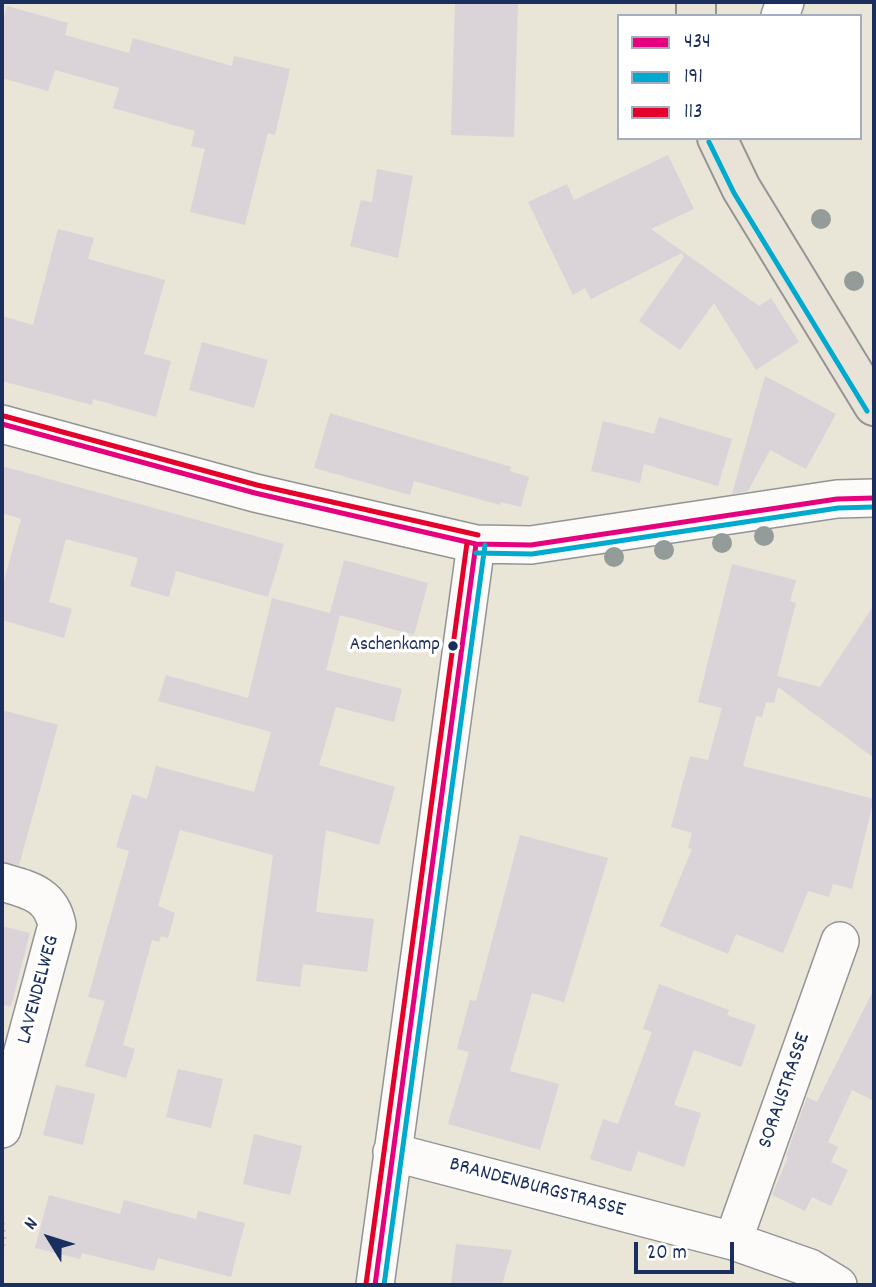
<!DOCTYPE html>
<html>
<head>
<meta charset="utf-8">
<style>
	body { margin:0 }
	#map { position:relative; width:876px; height:1287px; overflow:hidden; background:#e9e5d7; font-family:Dekko,sans-serif }
	canvas { display:block }
	.frame { position:absolute; inset:0; border:4px solid #1b2f5e; pointer-events:none }
	.legend { position:absolute; left:617px; top:14px; width:245px; height:126px; box-sizing:border-box; background:#fff; border:2px solid #a4acbf; margin:0; padding:9px 12px; list-style:none; font-size:21px; color:#1b2f5e }
	.legend li { display:flex; align-items:center; gap:14px; height:35px }
	.legend b { width:35px; border:2px solid #a4acbf }
	.north { position:absolute; left:14px; top:1203px; width:70px; height:70px; -webkit-text-stroke:5px #fff; paint-order:stroke; rotate:308deg; font-size:19px; font-weight:700; line-height:28px; text-align:center; color:#1b2f5e }
	.north::after { content:''; display:block; margin:auto; width:24px; height:32px; background:#1b2f5e; clip-path:polygon(50% 0,100% 100%,50% 72%,0 100%) }
	.scale { position:absolute; left:634px; top:1242px; width:100px; height:32px; box-sizing:border-box; border:4px solid #1b2f5e; border-top:0; padding-left:9px; font-size:21px; line-height:24px; white-space:nowrap; color:#1b2f5e; -webkit-text-stroke:5px #fff; paint-order:stroke }
</style>
</head>
<body>
<div id="map">
<canvas width="876" height="1287"></canvas>
<div class="frame"></div>
<ul class="legend">
<li><b style="height:9px;background:#e5007d"></b>434</li>
<li><b style="height:9px;background:#00a9ce"></b>191</li>
<li><b style="height:9px;background:#e4002b"></b>113</li>
</ul>
<div class="north">N</div>
<div class="scale">20 m</div>
</div>
<script>
const c = document.querySelector('canvas').getContext('2d');
c.lineJoin = 'round';
function fill(path, color) { c.fillStyle = color; c.fill(path, 'evenodd'); }
function trace(path, color, width, dash) { c.strokeStyle = color; c.lineWidth = width; c.lineCap = dash ? 'butt' : 'round'; c.setLineDash(dash || []); c.stroke(path); }
function drawText(font, color, halo, rows, align = 'center') {
  c.font = font + ' Dekko,sans-serif'; c.lineWidth = 7; c.setLineDash([]); c.textBaseline = 'middle'; c.strokeStyle = halo; c.fillStyle = color; for (const [text, x, y, turn = 0] of rows) {
    c.save(); c.translate(x, y); c.rotate((+turn || 0) * Math.PI / 180); c.textAlign = isNaN(turn) ? turn : align; if (halo) c.strokeText(text, 0, 0); c.fillText(text, 0, 0); c.restore();
  }
}
fill(new Path2D(`
	M455,2H518L514,137L451,135Z
	M7,6L68,23L65,35L129,53L133,38L232,66L234,56L290,69L275,135L268,133L245,225L190,212L205,149L191,146L195,131L113,108L119,88L55,70L48,91L2,78V25Z
	M668,155L694,209L651,229L759,306L771,298L799,342L756,370L714,303L680,350L639,321L684,257L682,253L591,299L585,288L573,295L528,202L567,184L574,200Z
	M377,169L413,176L398,258L350,246L361,200L372,202Z
	M58,229L94,238L88,259L165,280L144,354L171,361L156,417L93,399L92,405L2,381V316L33,325Z
	M202,342L268,360L254,408L189,390Z
	M765,376L836,414L806,469L770,450L748,491L732,494Z
	M330,413L511,467L510,471L529,477L521,507L501,502L500,505L414,481L410,495L314,468Z
	M659,417L732,439L718,486L644,464L640,483L591,471L603,421L654,434Z
	M2,466L284,544L268,597L176,571L169,597L130,586L138,558L66,539L49,602L72,609L64,638L2,620V588L21,519L2,513Z
	M344,560L428,583L414,635L340,615L326,670L402,689L394,722L336,707L319,765L395,787L379,845L326,830L316,912L374,919L367,972L303,964L300,987L256,981L273,855L180,830L158,906L175,913L168,938L161,936L159,942L152,940L123,1045L135,1049L126,1078L85,1066L105,1001L88,997L129,851L116,847L132,794L147,799L156,766L254,792L271,732L158,701L166,675L248,698L272,598L330,613Z
	M732,564L796,580L790,601L796,603L777,676L820,687L874,605V758L778,687L774,703L766,702L762,717L756,716L743,766L874,799L852,889L833,884L829,897L808,891L783,953L736,934L728,954L660,926L692,849L688,848L692,833L671,827L690,756L708,760L722,708L698,702Z
	M2,710L58,725L19,865L2,862Z
	M520,835L608,858L564,1002L532,993L510,1071L559,1084L540,1150L448,1124L469,1052L457,1049L470,1000L476,1001Z
	M2,926L30,933L11,1006L2,1005Z
	M659,984L729,1010L727,1015L756,1025L741,1067L694,1050L674,1105L701,1113L684,1167L638,1151L631,1172L590,1159L603,1119L618,1124L652,1032L643,1029Z
	M874,989V1101L852,1090L828,1142L838,1147L831,1162L848,1170L831,1206L812,1197L805,1211L772,1195L788,1157L786,1156L807,1097L817,1102Z
	M178,1069L223,1079L211,1128L166,1117Z
	M56,1085L95,1094L83,1145L43,1135Z
	M254,1134L302,1146L290,1195L243,1184Z
	M49,1195L120,1214L124,1200L196,1219L198,1211L245,1223L231,1277L158,1258L154,1271L82,1253L80,1259L35,1248Z
	M456,1244L512,1250L502,1285H451Z`), '#dad3d8');
const minor = new Path2D(`
	M780,16L785,2
	M2,424L255,493L476,544L531,545L837,499L874,498
	M2,882C29,890 51,894 57,925L2,1129
	M392,1152L733,1241L810,1268L838,1285
	M733,1241L840,941
	M375,1285L476,544`);
const major = new Path2D(`
	M696,2V16
	M717,138L741,188L874,406`);
trace(minor, '#939494', 40);
trace(major, '#939494', 42);
trace(new Path2D(`
	M2,1216L4,1239L2,1251`), '#bfc0c3', 4.5, [2, 5]);
trace(minor, '#fcfbf9', 37);
trace(major, '#e9e2d6', 38);
trace(new Path2D(`
	M2,424L255,493L476,544L531,545L837,499L874,498
	M375,1285L476,544`), '#e5007d', 5);
trace(new Path2D(`
	M709,142L734,193L867,411
	M476,553L532,554L838,508L874,507
	M384,1285L485,545`), '#00a9ce', 5);
trace(new Path2D(`
	M4,416L257,485L478,535
	M366,1284L467,543`), '#e4002b', 5);
c.fillStyle = '#939c99';
for (const [x, y] of [
	[821,219],
	[854,281],
	[764,536],
	[722,543],
	[664,550],
	[614,557]
]) { c.beginPath(); c.arc(x, y, 10, 0, 2 * Math.PI); c.fill(); }
for (const [x, y, r, color] of [
	[453,646,6,"#1b2f5e"]
]) { const dot = new Path2D(); dot.arc(x, y, r, 0, 2 * Math.PI); c.fillStyle = color; c.fill(dot); trace(dot, '#fff', 2.5); }
drawText('19px', '#1b2f5e', '#fff', [
	["Aschenkamp",440,646]
], 'right');
drawText('21px', '#1b2f5e', '#fff', [
	["LAVENDELWEG",40,990,-75],
	["SORAUSTRASSE",786,1091,-71],
	["BRANDENBURGSTRASSE",537,1189,15]
]);
</script>
</body>
</html>
